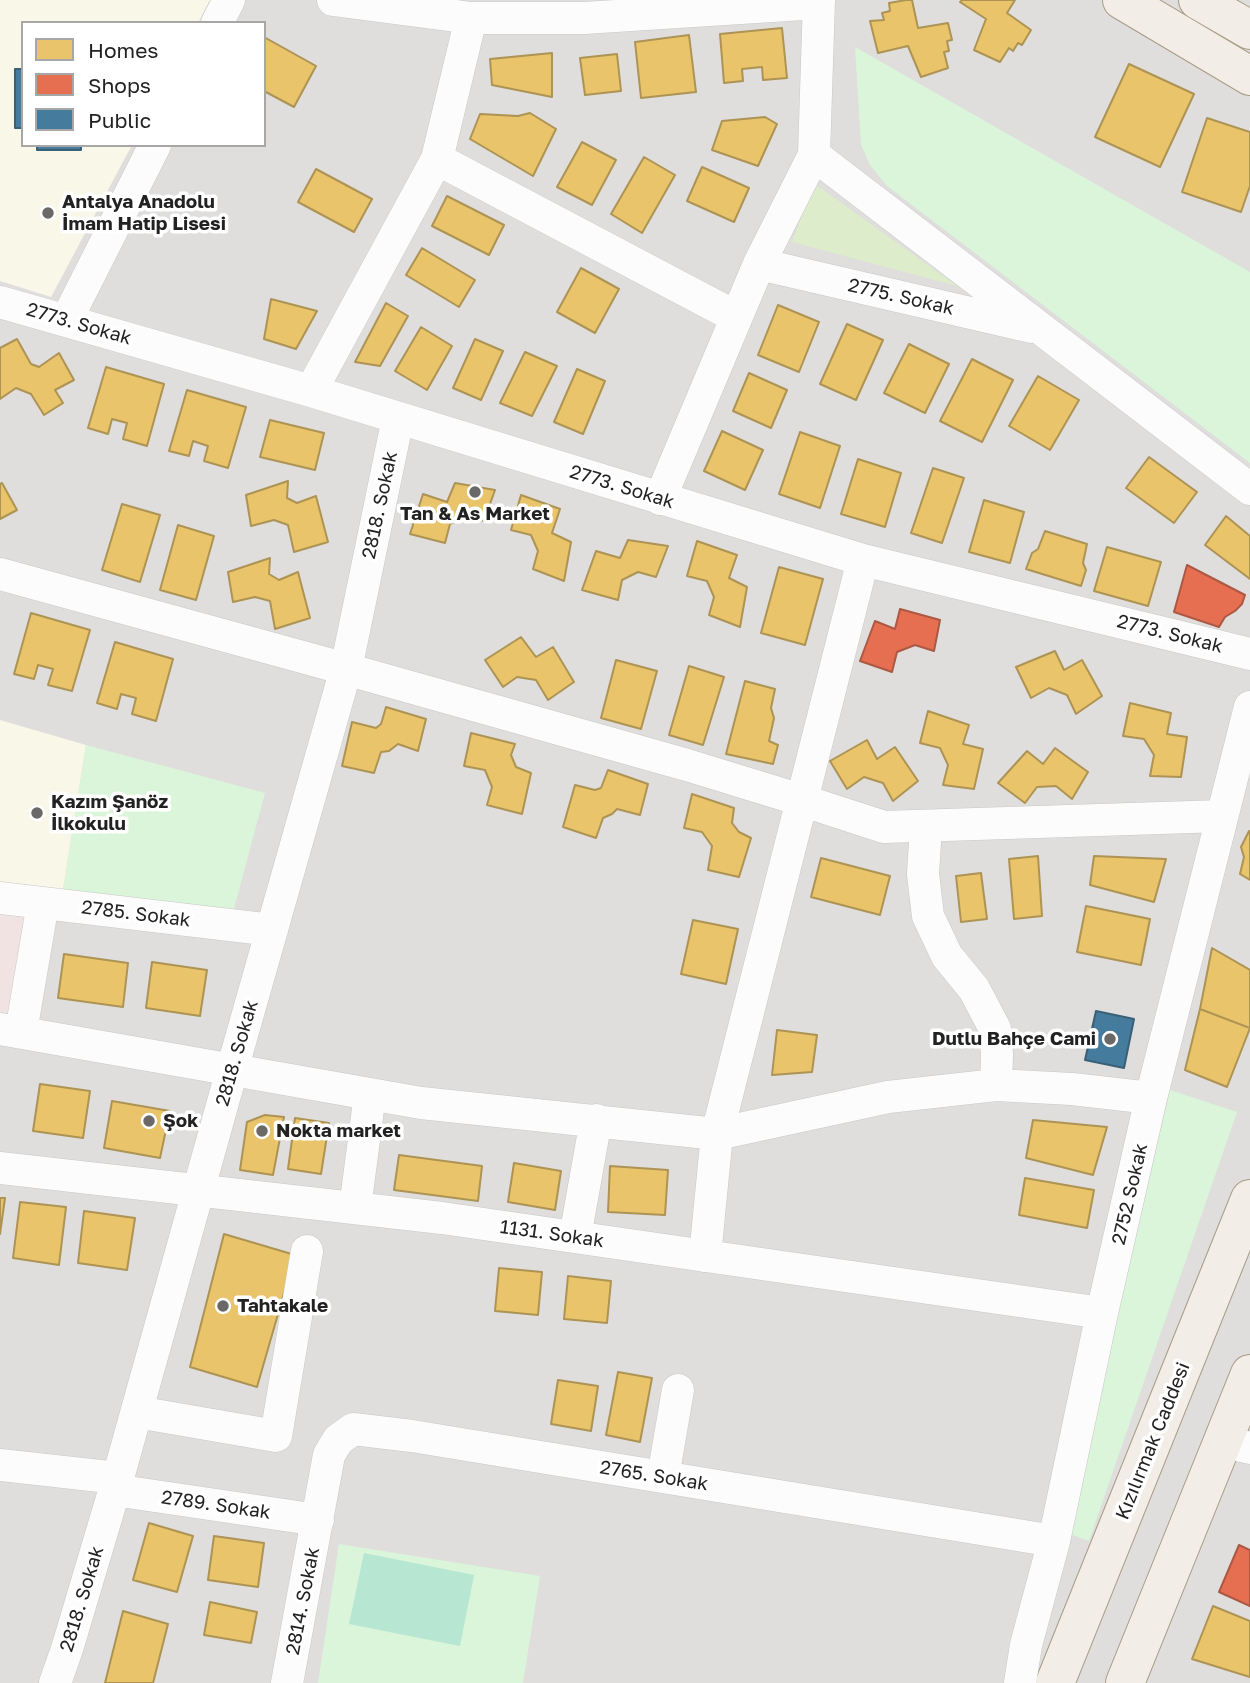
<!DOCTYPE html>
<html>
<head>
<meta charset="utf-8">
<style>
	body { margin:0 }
	#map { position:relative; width:1250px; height:1683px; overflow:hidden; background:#f0eeeb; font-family:"Golos Text",sans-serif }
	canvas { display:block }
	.legend { position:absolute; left:21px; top:21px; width:245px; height:126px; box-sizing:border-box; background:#fff; border:2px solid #a7a7a7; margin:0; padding:9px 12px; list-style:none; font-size:21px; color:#222 }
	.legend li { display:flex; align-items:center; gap:14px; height:35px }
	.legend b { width:35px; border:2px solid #a7a7a7 }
</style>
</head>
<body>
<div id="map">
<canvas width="1250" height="1683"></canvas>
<ul class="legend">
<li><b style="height:19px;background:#e9c46a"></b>Homes</li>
<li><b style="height:19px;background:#e76f51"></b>Shops</li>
<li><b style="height:19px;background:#457b9d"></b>Public</li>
</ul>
</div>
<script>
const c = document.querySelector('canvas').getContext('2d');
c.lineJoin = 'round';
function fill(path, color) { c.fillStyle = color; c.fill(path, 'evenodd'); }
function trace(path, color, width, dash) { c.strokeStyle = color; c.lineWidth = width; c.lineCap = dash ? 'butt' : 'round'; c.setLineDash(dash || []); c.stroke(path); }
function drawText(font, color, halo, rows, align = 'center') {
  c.font = font + ' "Golos Text",sans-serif'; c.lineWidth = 7; c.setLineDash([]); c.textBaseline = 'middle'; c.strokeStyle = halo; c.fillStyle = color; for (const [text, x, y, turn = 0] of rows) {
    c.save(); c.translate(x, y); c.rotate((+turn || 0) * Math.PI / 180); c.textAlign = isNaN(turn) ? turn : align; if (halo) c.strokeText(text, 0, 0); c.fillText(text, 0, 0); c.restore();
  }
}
fill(new Path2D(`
	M0,0H1250V1683H0ZM23,23H264V145H23Z`), '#dfdedc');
fill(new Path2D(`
	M0,887L247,942L29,918L9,1018L0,1017Z`), '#f1e3e1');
fill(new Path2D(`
	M0,0H210L198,23H23V145H132L51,297L0,281Z
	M0,720L86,745L63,890L0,882Z`), '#f8f7e8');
fill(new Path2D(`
	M814,185L822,189L957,286L792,242Z`), '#ddeccb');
fill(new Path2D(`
	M855,47L1250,272V463L887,186L870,165L861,145Z
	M86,745L265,793L234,909L63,890Z
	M1170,1090L1237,1112L1089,1541L1067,1533Z
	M339,1544L540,1576L523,1683H318Z`), '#daf5da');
fill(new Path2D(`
	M364,1553L474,1575L460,1646L349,1624Z`), '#b7e6d2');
const homes = new Path2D(`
	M906,0H912L918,28L948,23L952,40L947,41L949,51L944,52L948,68L921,77L908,46L878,53L870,21L884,20L882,13L890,11L889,3Z
	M962,0H1015L1007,13L1031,30L1022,45L1018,43L1013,51L1009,48L1000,62L974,50L986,19L960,2Z
	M782,28L787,78L763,80L762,67L742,69L743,81L724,83L720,34Z
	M689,35L696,92L641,98L635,42Z
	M264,37L316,66L294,107L264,91Z
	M552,53V97L492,85L490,59Z
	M617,54L621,91L585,95L580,58Z
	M1129,64L1194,94L1160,167L1095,137Z
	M530,113L556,129L533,176L470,139L480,114L518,116Z
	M765,117L777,124L758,166L712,150L722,121Z
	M1207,118L1250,132V186L1241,212L1182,192Z
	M582,142L616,160L592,205L557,187Z
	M644,157L675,175L642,233L611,214Z
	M702,167L749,188L734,222L687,201Z
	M316,169L372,199L354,232L298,202Z
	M447,196L504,225L489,255L432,226Z
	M422,248L475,280L459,307L406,275Z
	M581,268L619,289L595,333L557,312Z
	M271,299L317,311L296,349L264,339Z
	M386,303L408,316L380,366L355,362Z
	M778,305L819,322L799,372L758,355Z
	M847,324L883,340L856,400L820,384Z
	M421,327L452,346L427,390L395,371Z
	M17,339L31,364L39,367L59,353L74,380L55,390L63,403L44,415L31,394L16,388L0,399V348Z
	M475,339L503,351L481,400L453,388Z
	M909,344L949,364L925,413L884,393Z
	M525,352L557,366L532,416L500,403Z
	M972,359L1013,380L982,442L940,421Z
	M106,367L164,384L147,446L123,439L127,423L112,419L108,434L88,428Z
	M577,369L605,381L583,434L554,422Z
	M749,373L787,390L771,428L733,411Z
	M1038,376L1079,400L1050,450L1009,426Z
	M187,390L246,407L228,468L204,461L208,446L193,441L189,456L169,451Z
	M270,420L324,433L315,470L260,457Z
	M722,431L763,450L745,490L704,471Z
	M800,432L840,446L820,508L779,494Z
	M1149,457L1197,492L1174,523L1126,488Z
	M858,459L901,473L885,527L841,514Z
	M933,468L964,478L942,543L911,533Z
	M288,481L287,498L297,503L316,496L328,542L294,552L288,525L274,520L251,526L246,495Z
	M2,483L17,510L0,519V484Z
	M455,483L495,490L484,521L465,516L450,524L445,543L410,534L423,494L447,502Z
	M521,495L560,509L552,533L571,542L564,581L533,569L538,551L531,535L511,530Z
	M984,500L1024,512L1010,563L969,552Z
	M122,504L160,515L140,582L102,570Z
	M1226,516L1250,536V579L1205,545Z
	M178,525L214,536L196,600L160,590Z
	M1045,531L1087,544L1083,563L1086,570L1081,586L1026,569L1032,553L1038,549Z
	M628,540L668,546L656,577L638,572L622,580L618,600L582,590L596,551L620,558Z
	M697,541L737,555L729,578L747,587L740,627L709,615L714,597L707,581L687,576Z
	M1107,547L1161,562L1148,606L1094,591Z
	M270,558L269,574L279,580L298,572L310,618L275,629L270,601L255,597L233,602L228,572Z
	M779,567L823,579L805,645L761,633Z
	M31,613L90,630L72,691L48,685L53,669L38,665L34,679L14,674Z
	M521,637L536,657L553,647L574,682L548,700L536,680L517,677L503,687L485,660Z
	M115,642L173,659L156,721L132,714L136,698L121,694L117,709L97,703Z
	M1055,651L1064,670L1082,660L1102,696L1076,714L1067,695L1049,688L1031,698L1016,667Z
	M616,660L657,671L641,729L601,718Z
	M689,666L724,677L703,745L669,735Z
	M745,681L775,689L771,708L774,718L769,741L778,745L773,764L726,754Z
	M1130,703L1171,713L1167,734L1187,737L1181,777L1150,776L1154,755L1144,739L1123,736Z
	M386,707L426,719L418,751L398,744L389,751L381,752L374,773L342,766L352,722L376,728L381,724Z
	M928,711L969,725L963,744L983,749L974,789L943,785L948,765L940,748L920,743Z
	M471,733L515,744L511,755L516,767L531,773L522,814L487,805L492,787L485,770L464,766Z
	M867,740L877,759L895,747L918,781L893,801L883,783L864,777L847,789L830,761Z
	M1055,748L1088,772L1072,799L1056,786L1037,787L1025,803L998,783L1027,751L1043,764Z
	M608,770L648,784L640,815L617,809L612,814L603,818L596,838L563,827L575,785L595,790L601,788Z
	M692,794L734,808L732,823L739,832L751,838L739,877L708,870L712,846L702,832L684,828Z
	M1249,831L1250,832V880L1240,874L1244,857L1241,847Z
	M1038,856L1042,916L1014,919L1009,859Z
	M1094,856L1166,859L1154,902L1090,885Z
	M821,858L890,876L880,915L811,897Z
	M981,873L987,919L961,922L956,876Z
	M1086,906L1150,919L1141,965L1077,952Z
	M693,920L738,929L726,984L681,974Z
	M1212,948L1250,970V1028L1200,1009Z
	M64,954L128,963L123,1007L58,998Z
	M152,962L207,970L200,1016L146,1008Z
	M1200,1009L1250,1028L1227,1087L1185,1070Z
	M777,1030L817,1035L812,1072L772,1075Z
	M40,1084L90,1091L83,1138L33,1131Z
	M112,1101L170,1111L160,1158L104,1148Z
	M265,1115L284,1117L273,1175L240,1170L247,1122Z
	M295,1118L329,1123L321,1174L288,1169Z
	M1033,1120L1107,1127L1093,1175L1026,1158Z
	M399,1155L482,1166L478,1201L394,1190Z
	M514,1163L561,1171L555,1210L508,1202Z
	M610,1166L668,1170L665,1215L608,1212Z
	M1025,1178L1094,1190L1087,1228L1019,1215Z
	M0,1198H5L0,1234Z
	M20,1202L66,1207L59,1265L13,1258Z
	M84,1211L135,1218L127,1270L78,1263Z
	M224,1234L295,1255L257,1387L190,1367Z
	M499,1268L542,1272L538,1315L495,1311Z
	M568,1276L611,1281L607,1323L564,1319Z
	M618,1372L652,1378L640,1442L606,1435Z
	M558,1380L598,1386L591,1431L551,1424Z
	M149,1523L193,1536L177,1592L133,1580Z
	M214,1536L264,1543L258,1587L208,1580Z
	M210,1602L257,1612L251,1643L204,1635Z
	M1213,1606L1250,1621V1677L1192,1659Z
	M123,1611L168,1624L153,1683H105Z`);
fill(homes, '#e9c46a');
trace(homes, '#ad9354', 2);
const shops = new Path2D(`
	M1187,565L1245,595L1242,604L1235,611L1225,617L1219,627L1174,612Z
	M900,609L940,620L934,651L915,645L897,652L892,672L860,661L875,621L895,629Z
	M1239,1545L1250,1550V1606L1219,1592Z`);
fill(shops, '#e76f51');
trace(shops, '#ac5843', 2);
const public = new Path2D(`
	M15,69H23V128H15Z
	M37,145H81V150H37Z
	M1096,1011L1134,1019L1124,1068L1085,1060Z`);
fill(public, '#457b9d');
trace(public, '#3a6078', 2);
const minor = new Path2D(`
	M333,0L471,18H584L819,3
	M217,23L229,0
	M814,155L1250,489
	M437,159L736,317
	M759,264L1031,327
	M0,302L311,391L863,560L1250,654
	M66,321L155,145
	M311,391L437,159L471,18
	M660,499L759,264L814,155L819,0
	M0,574L346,669L687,765L801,800L884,827L1222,816
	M926,826L923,874L928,916L947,956L974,989L995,1029L997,1055L996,1085
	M0,898L272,930
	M0,1029L421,1103L717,1134L888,1097L996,1085L1072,1089L1151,1098
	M21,1032L43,903
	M0,1168L442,1218L1102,1313
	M355,1208L370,1094
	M575,1237L596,1120
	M705,1256L717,1134L863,560
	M137,1412L276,1436L307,1251
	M1223,1442L1250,1448
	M0,1465L118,1478
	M663,1477L678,1390
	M114,1490L318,1520
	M55,1683L67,1649L118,1478L232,1070L346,669L398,418
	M287,1683L329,1455L338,1440L353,1429L412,1436L1054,1541
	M1020,1683L1026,1645L1054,1541L1102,1313L1151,1098L1250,707`);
const major = new Path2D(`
	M1122,0L1250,76
	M1198,0L1250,30
	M1055,1683L1250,1199
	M1125,1683L1250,1374`);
trace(minor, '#c9c8c7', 33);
trace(major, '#a79c86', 40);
trace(minor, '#fdfcfc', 32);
trace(major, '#f3ede7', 38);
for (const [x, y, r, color] of [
	[48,213,7,"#6a6968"],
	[475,492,7,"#6a6968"],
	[37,813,7,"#6a6968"],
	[1110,1039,7,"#6a6968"],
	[149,1121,7,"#6a6968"],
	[262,1131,7,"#6a6968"],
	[223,1306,7,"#6a6968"]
]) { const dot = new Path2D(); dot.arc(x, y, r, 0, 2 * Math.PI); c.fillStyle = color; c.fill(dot); trace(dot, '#fff', 2.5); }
drawText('bold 19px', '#222', '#fff', [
	["Antalya Anadolu",62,202],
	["İmam Hatip Lisesi",62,224],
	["Tan & As Market",475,514,"center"],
	["Kazım Şanöz",51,802],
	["İlkokulu",51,824],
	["Dutlu Bahçe Cami",1096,1039,"right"],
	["Şok",163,1121],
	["Nokta market",276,1131],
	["Tahtakale",237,1306]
], 'left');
drawText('19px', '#222', '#fff', [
	["2775. Sokak",901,297,13],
	["2773. Sokak",79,324,16],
	["2773. Sokak",622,487,17],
	["2818. Sokak",380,505,-78],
	["2773. Sokak",1170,634,14],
	["2785. Sokak",136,914,7],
	["2818. Sokak",237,1053,-74],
	["2752 Sokak",1130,1194,-77],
	["1131. Sokak",552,1234,8],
	["Kızılırmak Caddesi",1153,1441,-68],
	["2765. Sokak",654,1476,9],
	["2789. Sokak",216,1505,8],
	["2818. Sokak",82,1599,-73],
	["2814. Sokak",303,1601,-79]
]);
</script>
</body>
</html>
